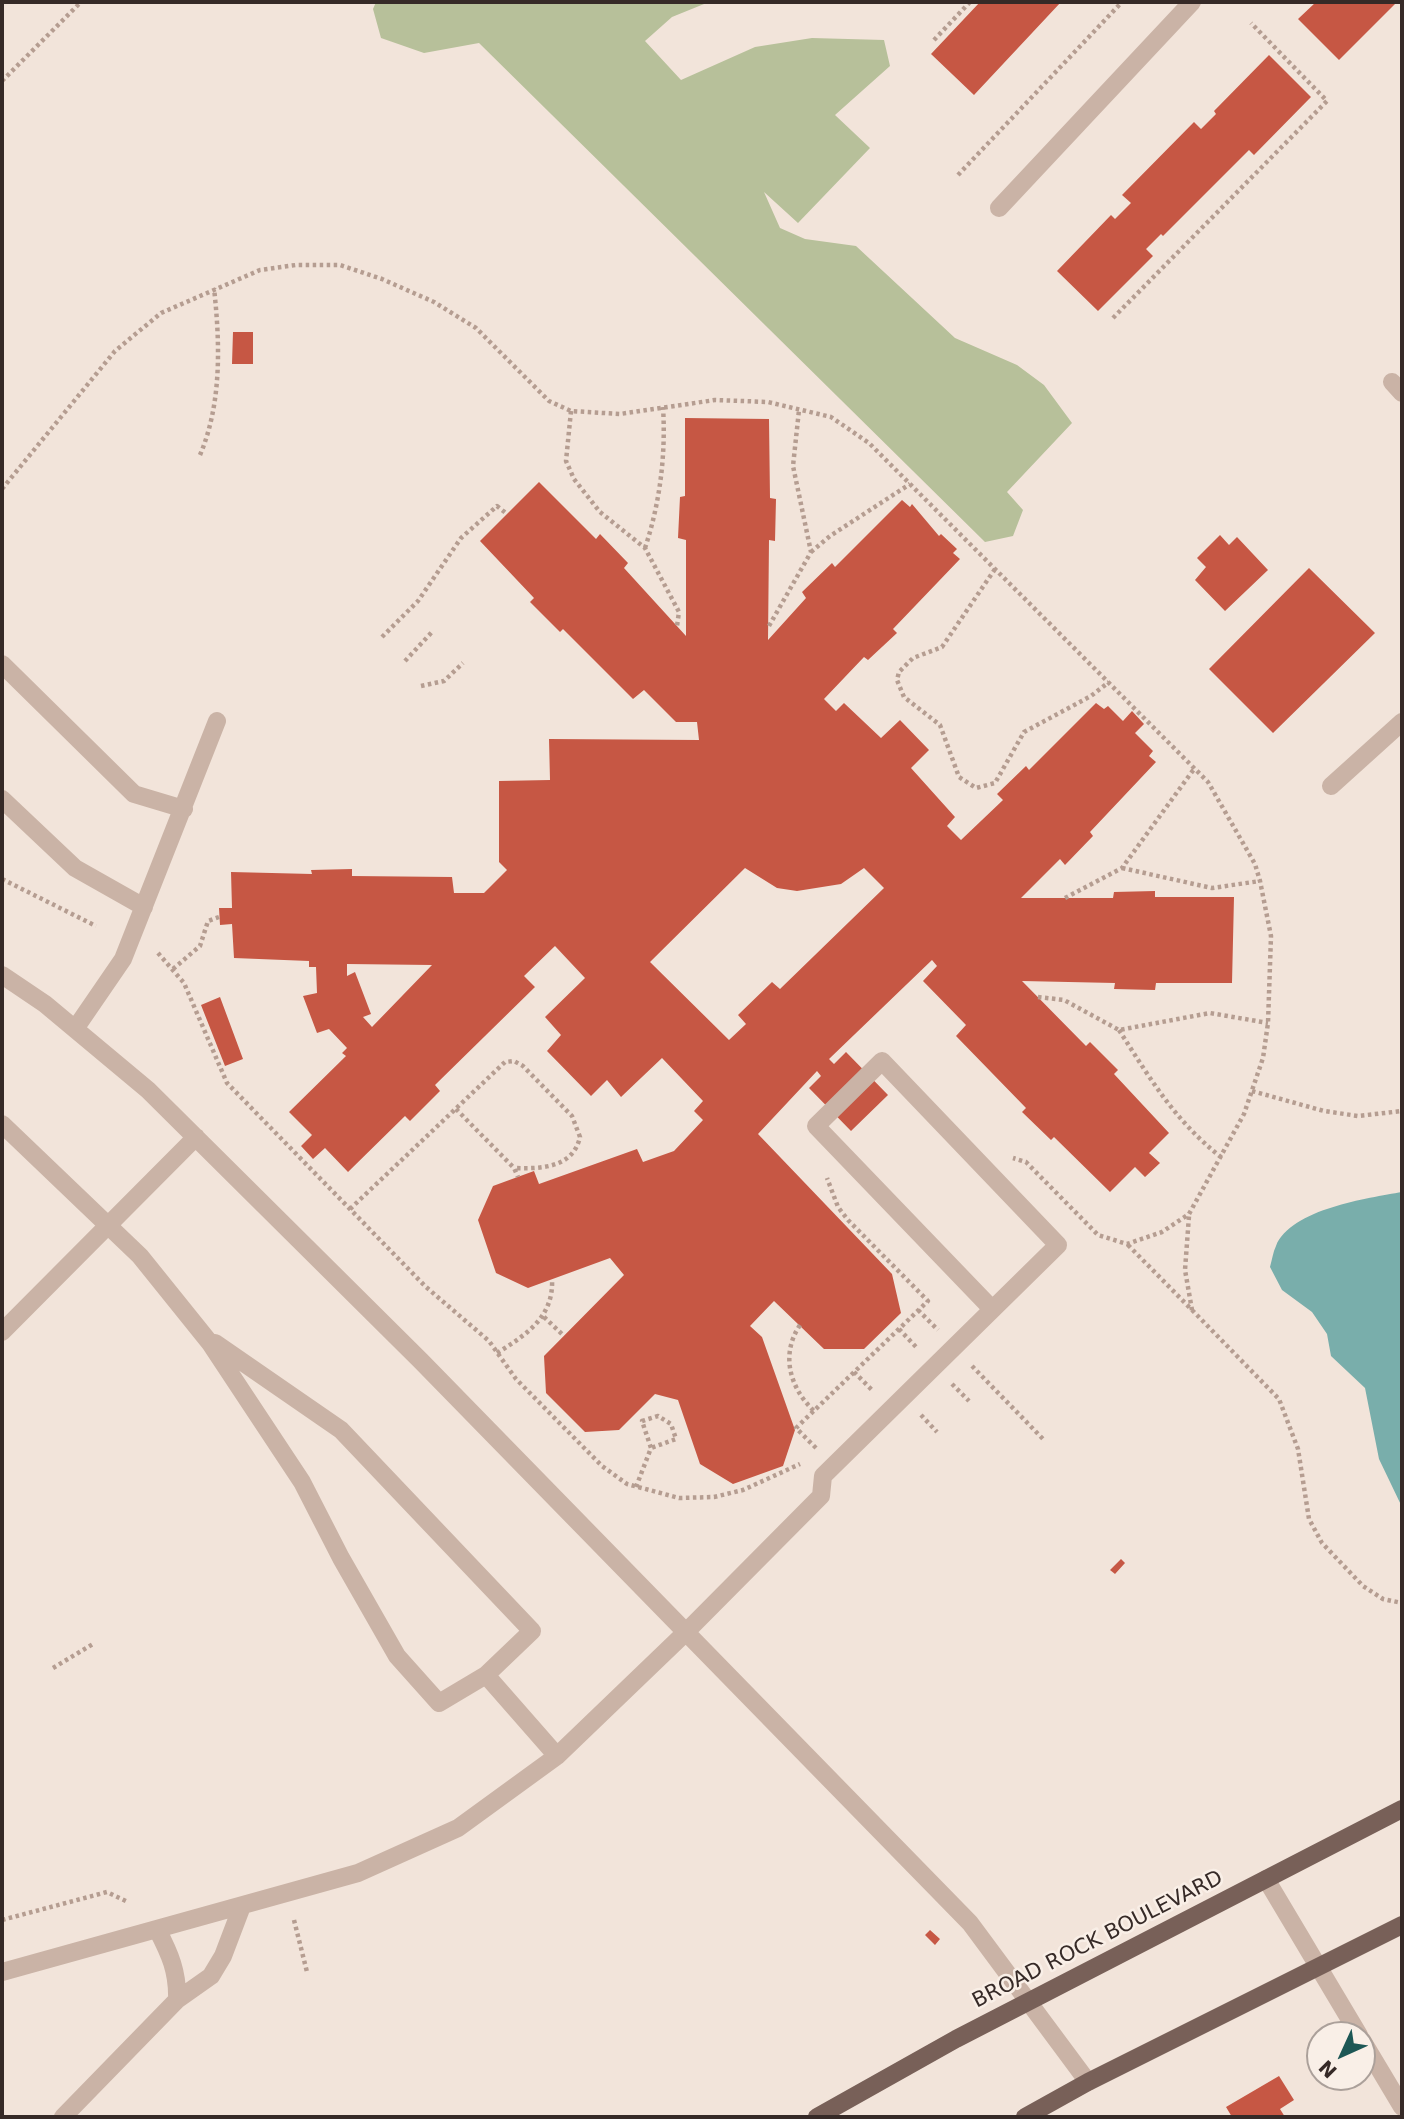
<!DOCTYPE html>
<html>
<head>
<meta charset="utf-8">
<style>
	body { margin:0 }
	#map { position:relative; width:1404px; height:2119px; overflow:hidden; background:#f2e4da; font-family:"DejaVu Sans",sans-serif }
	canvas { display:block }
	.frame { position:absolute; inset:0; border:4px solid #362a27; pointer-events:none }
	.north { position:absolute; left:1306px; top:2021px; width:70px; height:70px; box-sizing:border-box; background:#f9efe7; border:2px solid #aba09a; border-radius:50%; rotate:225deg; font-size:19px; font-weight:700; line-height:28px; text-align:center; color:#362a27 }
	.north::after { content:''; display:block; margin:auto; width:24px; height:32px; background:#1d5755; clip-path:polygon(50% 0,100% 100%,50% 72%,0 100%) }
</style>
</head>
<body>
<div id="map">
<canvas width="1404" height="2119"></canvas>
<div class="frame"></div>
<div class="north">N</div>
</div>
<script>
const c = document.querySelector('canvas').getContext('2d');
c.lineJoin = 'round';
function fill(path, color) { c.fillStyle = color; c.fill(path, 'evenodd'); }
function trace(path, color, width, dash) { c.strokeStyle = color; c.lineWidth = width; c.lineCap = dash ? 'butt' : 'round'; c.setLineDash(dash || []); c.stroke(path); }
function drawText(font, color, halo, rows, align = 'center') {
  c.font = font + ' "DejaVu Sans",sans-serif'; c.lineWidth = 5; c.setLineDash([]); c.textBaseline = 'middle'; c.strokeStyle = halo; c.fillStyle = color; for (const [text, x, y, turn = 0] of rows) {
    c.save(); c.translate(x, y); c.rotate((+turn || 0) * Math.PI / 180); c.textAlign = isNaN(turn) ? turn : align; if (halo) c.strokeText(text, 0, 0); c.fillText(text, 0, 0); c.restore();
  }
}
fill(new Path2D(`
	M376,2H709L672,17L645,41L681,80L755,47L812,38L884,40L890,66L835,115L870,148L798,223L764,192L780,228L805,239L856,246L955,338L1017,365L1044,385L1072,423L1007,492L1023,510L1013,536L985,542L479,43L424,53L381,38L373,9Z`), '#b7c09a');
fill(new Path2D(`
	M1402,1192V1507L1379,1459L1365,1388L1331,1356L1327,1334L1312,1312L1282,1290L1270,1267C1272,1260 1273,1252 1276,1246C1291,1209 1368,1198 1402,1192Z`), '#79aeab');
fill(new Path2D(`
	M980,2H1061L974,95L931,54Z
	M1316,2H1397L1339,60L1298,19Z
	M1269,55L1311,97L1254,155L1249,150L1163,236L1161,234L1146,249L1153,256L1098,311L1057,271L1111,215L1115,219L1131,203L1122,195L1194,122L1201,129L1216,114L1214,111Z
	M233,332H253V364H232Z
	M685,418L769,419L770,498L776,499L775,541L769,540L768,640L806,598L802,592L832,563L835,567L902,500L910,507L912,504L939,536L941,534L957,549L953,553L960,559L893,629L897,633L868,660L864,657L824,699L836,711L844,703L881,738L900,720L929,750L911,768L955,817L947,826L961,840L1003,800L997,794L1026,766L1029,770L1096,703L1104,709L1108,706L1123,721L1132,711L1144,724L1135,733L1153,751L1149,756L1156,762L1090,832L1093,836L1065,865L1060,859L1021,898H1113L1114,892L1155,891V897H1234L1232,983H1156L1155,990L1114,989L1115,983L1022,981L1086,1046L1090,1042L1118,1070L1114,1074L1169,1133L1149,1153L1160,1163L1145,1177L1135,1167L1110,1192L1054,1137L1051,1140L1022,1112L1026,1108L956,1036L966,1025L923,981L937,966L932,960L829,1059L834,1064L846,1052L888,1095L851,1131L809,1088L821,1076L817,1071L758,1134L892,1274L901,1313L864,1349H824L774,1301L750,1326L762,1337L795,1430L783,1466L733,1484L700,1464L678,1400L655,1394L619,1430L585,1432L546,1393L544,1356L624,1275L610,1258L528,1288L496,1273L478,1220L493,1186L534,1171L539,1184L637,1149L643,1162L674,1151L703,1120L694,1111L703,1101L662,1058L621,1097L607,1080L591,1096L547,1051L561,1035L545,1017L585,978L555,946L524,976L535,987L435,1085L440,1091L410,1121L405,1116L348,1172L325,1148L313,1159L301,1146L312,1135L289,1112L346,1056L342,1053L347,1048L329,1029L317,1033L303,996L317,993L316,967H309V961L234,958L232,924L220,925L219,908H232L231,872L312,874L311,870L352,869V876L452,877L454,893H484L507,870L499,862V781L550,780L549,739L699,740L697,722H676L644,690L633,699L563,629L560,632L530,602L534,598L480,541L539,482L596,539L600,534L628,563L624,568L686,636V540L678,538L680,497L685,496ZM745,868L777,888L797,891L841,884L864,868L884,888L780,989L772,982L738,1015L746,1024L729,1040L650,962ZM347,964L432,965L372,1027L363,1017L371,1014L355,972L347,976Z
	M1220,535L1229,545L1237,537L1268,570L1225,611L1195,580L1206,567L1197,558Z
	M1309,568L1375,633L1273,733L1209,669Z
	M220,997L243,1059L225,1066L201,1005Z
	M1121,1559L1125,1563L1115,1574L1110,1570Z
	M930,1930L940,1939L935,1945L925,1935Z
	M1279,2076L1294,2100L1280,2109L1285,2117H1232L1226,2107Z`), '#c65744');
trace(new Path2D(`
	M934,40L970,2
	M2,81L81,2
	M958,175L1122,2
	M1113,318L1327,101L1251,23
	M571,411L566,461L574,479L600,512L645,548L679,612L677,626
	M200,455C222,403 220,343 214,288
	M2,489L115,351L161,313L260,270L296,265H340L382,279L434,302L476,328L549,401L571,411L620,414L715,400L768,402L831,417L869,443L1208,782L1255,864L1260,881L1271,936L1268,1023L1263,1058L1244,1114L1189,1214L1162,1232L1127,1244L1098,1235L1026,1162L1013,1158
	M645,548C660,503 666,454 663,407
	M811,552L830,536L910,484
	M995,569L942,647L913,658L899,672L897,680L904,697L940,725L959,777L976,788L995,783L1024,732L1091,696L1109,682
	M769,626L811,552L793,466L799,410
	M382,637L418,601L461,538L497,506L507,514
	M405,661L432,632
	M421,686L444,681L463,663
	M1122,868L1212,888L1260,881
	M2,879L96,926
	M1065,898L1122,868L1194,769
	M158,953L184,983L227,1083L426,1287L489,1341L516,1379L602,1466L627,1484L679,1498L714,1497L743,1490L800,1464
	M173,969L200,946L208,921L219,917
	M1038,997L1064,1000L1119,1030L1210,1013L1268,1023
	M1119,1030C1151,1080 1175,1121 1222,1158
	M1252,1091L1324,1111L1358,1116L1402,1111
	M456,1109L514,1168L518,1177
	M350,1209L505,1062L514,1061L523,1066L572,1116L580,1137C573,1168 541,1169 514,1168
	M1128,1245L1192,1310L1185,1270L1189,1216
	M918,1310L938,1330
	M1192,1310L1279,1399L1298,1449L1309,1519L1322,1543L1363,1586L1383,1599L1402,1603
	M544,1317L564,1336
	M800,1325C780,1355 790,1388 814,1411
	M899,1329L917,1348
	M497,1353C526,1335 554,1317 552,1279
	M972,1366L1044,1440
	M854,1372L873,1391
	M952,1384L969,1401
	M921,1415L937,1432
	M816,1448L796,1428L928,1301L848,1220L838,1207L827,1178
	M636,1487L651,1448L642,1421L658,1416L671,1424L676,1439L651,1448
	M53,1668L93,1644
	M2,1920L107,1892L128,1902
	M294,1920L307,1972`), '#b59d91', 4.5, [3.5, 3.5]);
trace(new Path2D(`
	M999,208L1192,2
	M1392,382L1402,393
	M2,664L134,794L184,809
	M1331,786L1402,722
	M2,799L75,868L144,907
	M2,975L45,1004L148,1090L421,1361L970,1923L1088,2082
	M75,1029L123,959L217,721
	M2,1124L140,1256L210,1343L302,1482L341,1558L397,1656L439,1703L486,1675L557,1756
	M2,1332L196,1137
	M215,1343L341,1430L532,1631L486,1675
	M157,1929C170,1954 178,1972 177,2000
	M2,1972L358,1873L458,1828L557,1756L685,1633L821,1496L823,1476L1058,1245L882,1061L816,1126L992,1309
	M63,2117L177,2000L211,1976L223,1956L242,1906`), '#cab3a6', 18);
trace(new Path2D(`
	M1266,1879L1359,2035
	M1362,2040L1402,2107`), '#cab3a6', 18);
trace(new Path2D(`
	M817,2117L956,2039L1402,1809
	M1025,2117L1088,2082L1402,1925`), '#786058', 18);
drawText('21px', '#362a27', '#f9efe7', [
	["BROAD ROCK BOULEVARD",1098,1940,-27]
]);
</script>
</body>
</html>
